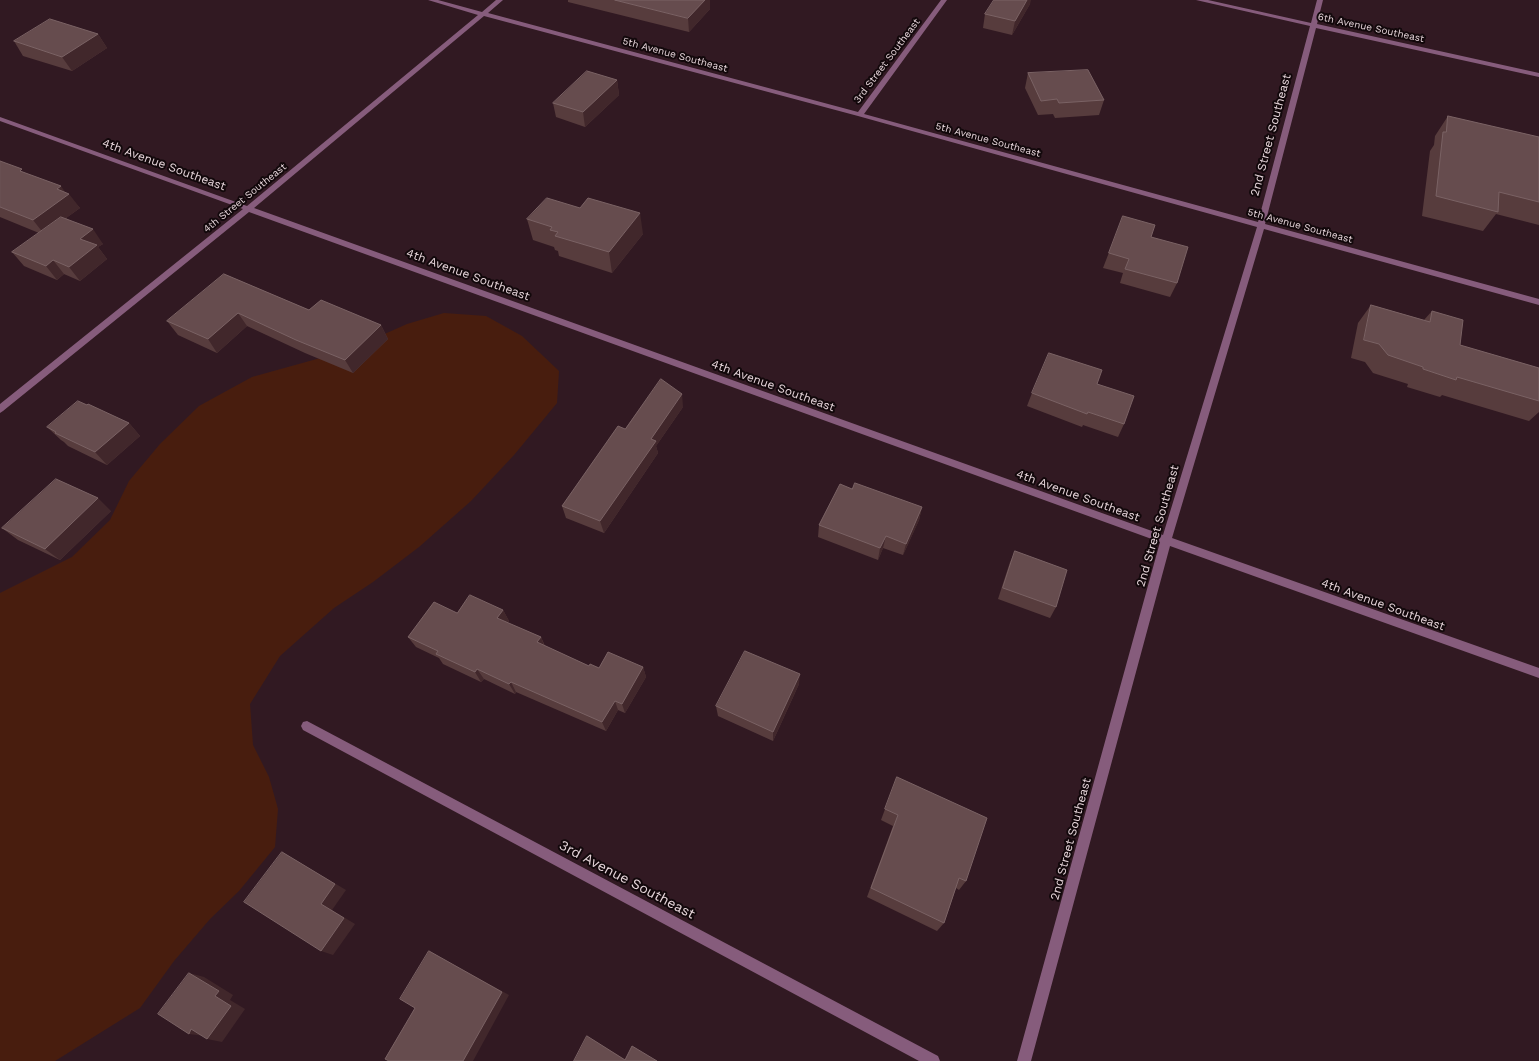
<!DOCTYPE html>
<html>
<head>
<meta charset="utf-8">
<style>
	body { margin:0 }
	canvas { display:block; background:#311922 }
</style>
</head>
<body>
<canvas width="1539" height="1061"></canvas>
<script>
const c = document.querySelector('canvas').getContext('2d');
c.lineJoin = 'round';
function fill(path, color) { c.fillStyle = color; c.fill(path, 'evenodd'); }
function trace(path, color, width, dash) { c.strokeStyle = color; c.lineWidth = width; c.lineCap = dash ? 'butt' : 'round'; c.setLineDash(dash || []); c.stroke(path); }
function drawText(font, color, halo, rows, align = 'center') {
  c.font = font + ' "Work Sans",sans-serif'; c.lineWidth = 4; c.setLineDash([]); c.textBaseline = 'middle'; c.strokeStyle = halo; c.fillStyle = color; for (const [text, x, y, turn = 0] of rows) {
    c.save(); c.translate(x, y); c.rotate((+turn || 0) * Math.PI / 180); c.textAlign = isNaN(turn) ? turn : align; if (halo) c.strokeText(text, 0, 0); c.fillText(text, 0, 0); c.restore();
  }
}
fill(new Path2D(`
	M444,313L486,316L522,336L559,371L557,403L514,455L471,501L419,547L373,582L334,608L280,656L250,704L253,745L269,777L278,809L275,847L239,891L210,919L174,961L140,1008L55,1061H0V593L72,557L110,520L129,481L160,444L199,406L252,377L324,357L360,345L407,324Z`), '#481d0e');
fill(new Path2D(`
	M428,0H438L482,12L496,0H503L488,13L858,112L941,0H947L864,114L1258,222L1310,26L1196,0H1208L1311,23L1317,0H1323L1317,24L1539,73V77L1316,28L1265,224L1539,299V305L1264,229L1172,538L1539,668V678L1170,546L1031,1061H1017L1160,542L249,212L3,411L0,413V404L243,209L0,121V117L247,206L478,15ZM484,16L858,116L1257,227L1163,535L254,208Z
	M307,721L938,1056L940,1061H919L303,730L301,726L303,722Z`), '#865c7c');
fill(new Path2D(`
	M568,0H710V9L689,32L568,2Z
	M1030,4L1012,35L983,28L985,14Z
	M98,34L107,48L72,71L23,56L14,41Z
	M1028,73L1104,100L1099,115L1055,118L1053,114L1038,115L1025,88Z
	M617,80L619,95L585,127L556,117L553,103Z
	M1448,116L1539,137V225L1496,214L1483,231L1422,216L1430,151L1434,145L1435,136Z
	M0,161L65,192L80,208L66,218L103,244L98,247L107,259L80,281L64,274L57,280L24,266L12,252L39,233L0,217Z
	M1123,216L1151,237L1177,283L1170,297L1120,283L1123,273L1103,268Z
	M527,219L643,234L612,273L559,256L558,251L555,250L554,247L533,240Z
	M224,274L309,310L381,325L388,339L353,373L305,353L247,326L217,353L178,335L167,321Z
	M1371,305L1424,320L1432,311L1460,345L1539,368V412L1529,421L1442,395L1440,397L1407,387L1408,384L1373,373L1365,362L1351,358L1358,323Z
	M1097,384L1124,424L1118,437L1083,425L1082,427L1027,406L1032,393Z
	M683,407L656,446L658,453L604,533L566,518L562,506L625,429Z
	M129,423L140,436L107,465L68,446L64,442L61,440L47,427Z
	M852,489L922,507L919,520L903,555L883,548L878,560L818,537L819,525Z
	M111,511L60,560L18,540L2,528Z
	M1015,551L1056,607L1050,618L998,599L1010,562Z
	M503,610L509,621L507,623L541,637L545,646L589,666L599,668L643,667L646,677L625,713L618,710L606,731L516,692L515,694L484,679L481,682L443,664L439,658L416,647L408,637L457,613Z
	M799,684L773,741L718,716L716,706Z
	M897,777L966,881L959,890L956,888L944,923L937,931L867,897L893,826L881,820Z`), '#573c3d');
fill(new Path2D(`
	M705,0H710V9L689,32L688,18Z
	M1027,0H1031L1030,4L1012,35L1015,21Z
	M98,34L107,48L72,71L62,57Z
	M617,80L619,95L585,127L583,112Z
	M61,186L67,195L69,194L80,208L44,234L33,220L57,189Z
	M640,213L643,234L612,273L609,252Z
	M93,229L103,244L98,247L107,259L80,281L69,267L80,239Z
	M53,260L64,274L57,280L46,266Z
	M238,313L247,326L217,353L208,339Z
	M381,325L388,339L353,373L345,360Z
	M682,394L683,407L656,446L658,453L604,533L600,521L651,439Z
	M129,423L140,436L107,465L95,452Z
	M98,498L111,511L60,560L45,549Z
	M922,507L919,520L903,555L906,544Z
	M886,536L883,548L878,560L880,548Z
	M503,610L509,621L503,629L497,618Z
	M541,637L545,648L537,642Z
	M643,667L646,677L625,713L622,704Z
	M477,669L484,679L481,682L475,672Z
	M800,674L799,684L773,741V732Z
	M511,682L516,692L515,694L509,684Z
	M615,701L618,710L606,731L602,722Z
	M282,852L346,890L332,910L355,924L333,955L321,951V904Z
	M429,951L509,995L473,1061H463Z
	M189,973L204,977L233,995L230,1000L245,1009L222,1042L207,1039Z
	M191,1029L205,1036L189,1034Z
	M587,1036L592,1039L628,1061L625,1060Z`), '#41272b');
const building = new Path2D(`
	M615,0H705L688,18Z
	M994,0H1027L1015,21L985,14Z
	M50,19L98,34L62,57L14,41Z
	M1088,70L1104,100L1059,103L1057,99L1041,101L1028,73Z
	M587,71L617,80L583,112L553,103Z
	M1448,116L1539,137V202L1499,192L1498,212L1436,196L1443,132H1446Z
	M0,161L22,169L20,171L61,186L57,189L69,194L33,220L0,207Z
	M547,198L580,208L588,198L640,213L609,252L555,236L558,232L550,230L552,227L527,219Z
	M1123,216L1155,225L1151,237L1188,247L1177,283L1125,269L1129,259L1109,253Z
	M61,217L93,229L80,239L97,245L69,267L53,260L46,266L12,252Z
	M224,274L309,310L321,300L381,325L345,360L296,340L238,313L208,339L167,321Z
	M1371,305L1430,322L1432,311L1463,320L1460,345L1539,368V401L1457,377L1456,380L1423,369V367L1388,355L1379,344L1364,340Z
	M1049,353L1102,370L1097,384L1134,396L1124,424L1088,412L1087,414L1032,393Z
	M661,379L682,394L651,439L656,441L600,521L562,506L618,426L625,429Z
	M78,401L87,405L88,404L129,423L95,452L55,433L56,432L47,427Z
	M56,479L98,498L45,549L2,528Z
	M855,483L922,507L906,544L886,536L880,548L819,525L840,484L852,489Z
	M1015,551L1067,570L1056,607L1003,588Z
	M470,595L503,610L497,618L541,637L537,642L589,666L590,664L599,668L608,652L643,667L622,704L615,701L602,722L511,682L509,684L477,669L475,672L436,654L438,651L408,637L434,602L457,613Z
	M745,651L800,674L773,732L716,706Z
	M897,777L987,818L966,881L959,878L944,923L871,888L898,815L885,809Z
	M282,852L335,884L321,904L344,918L321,951L244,902Z
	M429,951L502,992L463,1061H389L385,1059L415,1008L400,999Z
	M189,973L219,991L215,996L231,1006L207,1039L191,1029L189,1034L158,1014Z
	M587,1036L625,1060L632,1046L657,1061H574Z`);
fill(building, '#664c4e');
trace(building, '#7a6264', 1);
drawText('10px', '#e6d5da', '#12080b', [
	["6th Avenue Southeast",1371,28,12],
	["5th Avenue Southeast",675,55,15],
	["3rd Street Southeast",887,61,-53],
	["5th Avenue Southeast",988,140,15],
	["4th Street Southeast",245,198,-39],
	["5th Avenue Southeast",1300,226,15]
]);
drawText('12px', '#e6d5da', '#12080b', [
	["2nd Street Southeast",1271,135,-75],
	["4th Avenue Southeast",164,165,20],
	["4th Avenue Southeast",468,275,20],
	["4th Avenue Southeast",773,386,20],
	["4th Avenue Southeast",1078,496,20],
	["2nd Street Southeast",1158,526,-74],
	["4th Avenue Southeast",1383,605,20],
	["2nd Street Southeast",1071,839,-75]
]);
drawText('14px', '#e6d5da', '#12080b', [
	["3rd Avenue Southeast",627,880,28]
]);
</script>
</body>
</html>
